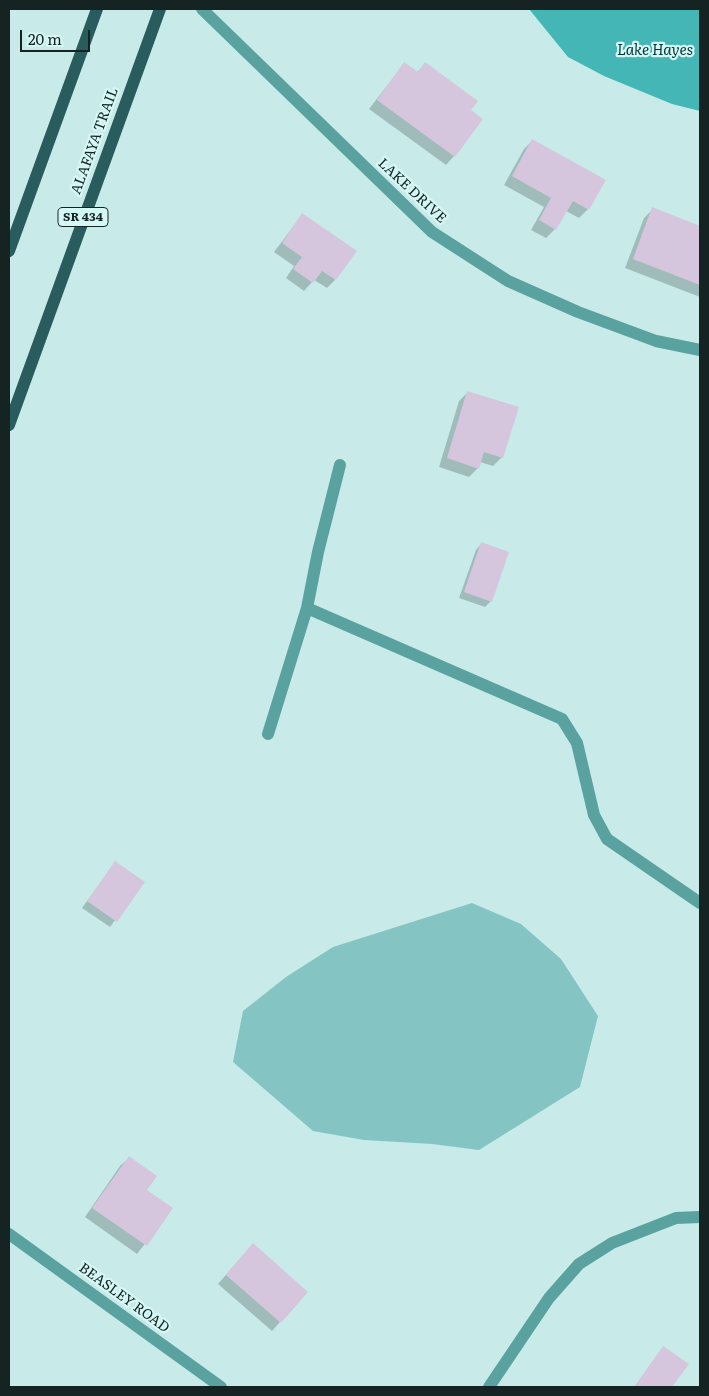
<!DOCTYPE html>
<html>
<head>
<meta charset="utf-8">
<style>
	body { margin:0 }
	#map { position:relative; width:709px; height:1396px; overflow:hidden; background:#c8ebe9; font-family:Literata,serif }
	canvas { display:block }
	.frame { position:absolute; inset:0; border:10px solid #162323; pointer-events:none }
	.scale { position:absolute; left:20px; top:30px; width:70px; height:22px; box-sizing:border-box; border:2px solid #162323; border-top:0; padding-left:6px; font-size:15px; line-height:18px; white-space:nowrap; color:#162323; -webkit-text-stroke:4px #d5f8f7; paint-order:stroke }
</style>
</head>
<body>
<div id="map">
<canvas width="709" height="1396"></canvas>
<div class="frame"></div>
<div class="scale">20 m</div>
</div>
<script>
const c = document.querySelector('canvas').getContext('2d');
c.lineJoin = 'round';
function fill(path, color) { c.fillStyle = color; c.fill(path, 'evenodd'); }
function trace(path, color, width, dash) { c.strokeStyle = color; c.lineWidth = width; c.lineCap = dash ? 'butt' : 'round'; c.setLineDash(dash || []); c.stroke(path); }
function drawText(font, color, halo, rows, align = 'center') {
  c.font = font + ' Literata,serif'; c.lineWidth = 4.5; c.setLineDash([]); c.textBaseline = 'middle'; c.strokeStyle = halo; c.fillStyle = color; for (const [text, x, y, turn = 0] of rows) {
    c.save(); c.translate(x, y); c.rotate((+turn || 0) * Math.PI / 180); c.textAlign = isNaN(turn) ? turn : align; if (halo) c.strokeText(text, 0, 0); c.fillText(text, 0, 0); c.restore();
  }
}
fill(new Path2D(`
	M472,903L521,924L561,959L598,1016L580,1087L479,1150L432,1144L364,1140L313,1131L233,1062L243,1011L286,977L333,947Z`), '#84c5c3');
fill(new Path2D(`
	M529,9H700V111L672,104L604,76L568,57Z`), '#44b6b5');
fill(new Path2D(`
	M404,64L416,73L425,64L469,110L454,156L446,165L369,109Z
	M533,140L588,209L579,218L566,211L555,229L546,238L531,230L544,207L504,185L524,149Z
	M653,209L700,227V297L625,268L644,218Z
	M302,215L335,280L327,288L314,280L304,291L286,278L294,266L274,252Z
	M468,392L502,457L493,466L480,462L478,468L469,477L439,467L459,401Z
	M481,544L491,601L485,607L459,598L476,550Z
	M115,863L143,882L110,927L82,908Z
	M129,1158L145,1190L172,1209L137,1254L85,1217L120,1166Z
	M244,1254L280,1322L272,1331L218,1284Z`), '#0003');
fill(new Path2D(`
	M404,62L418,72L425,62L478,101L471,110L483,119L455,157L377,100Z
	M532,139L606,180L589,210L573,201L556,230L539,220L551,198L512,176Z
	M652,207L700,226V285L633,259Z
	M302,213L357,251L336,280L322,271L313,283L293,269L302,257L282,243Z
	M467,391L519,407L503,458L484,452L479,469L447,458Z
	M481,542L509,552L492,602L464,592Z
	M115,861L145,882L117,922L87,901Z
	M129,1156L157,1176L147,1190L173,1208L147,1246L92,1208Z
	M253,1243L308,1292L281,1323L226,1275Z
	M663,1346L689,1364L672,1387H634Z`), '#d5c6dd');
trace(new Path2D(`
	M202,9L432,232L508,281L578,312L656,341L700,350
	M307,608L562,719L577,743L594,815L607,839L700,903
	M268,734L307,608L318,552L340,465
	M9,1234L221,1387
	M489,1387L549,1298L579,1264L612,1243L676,1218L700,1217`), '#59a2a0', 12);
trace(new Path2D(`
	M9,251L97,9
	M9,425L160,9`), '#295c5c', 12);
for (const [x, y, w] of [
	[83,217,50]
]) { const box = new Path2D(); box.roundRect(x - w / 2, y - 9.5, w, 19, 4); c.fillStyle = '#d5f8f7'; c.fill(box); trace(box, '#162323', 1); }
drawText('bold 12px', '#162323', null, [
	["SR 434",83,217]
]);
drawText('14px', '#162323', '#d5f8f7', [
	["ALAFAYA TRAIL",95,141,-70],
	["LAKE DRIVE",412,191,43],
	["BEASLEY ROAD",124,1298,36]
]);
drawText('italic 15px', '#003535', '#d5f8f7', [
	["Lake Hayes",655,51]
]);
</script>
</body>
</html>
